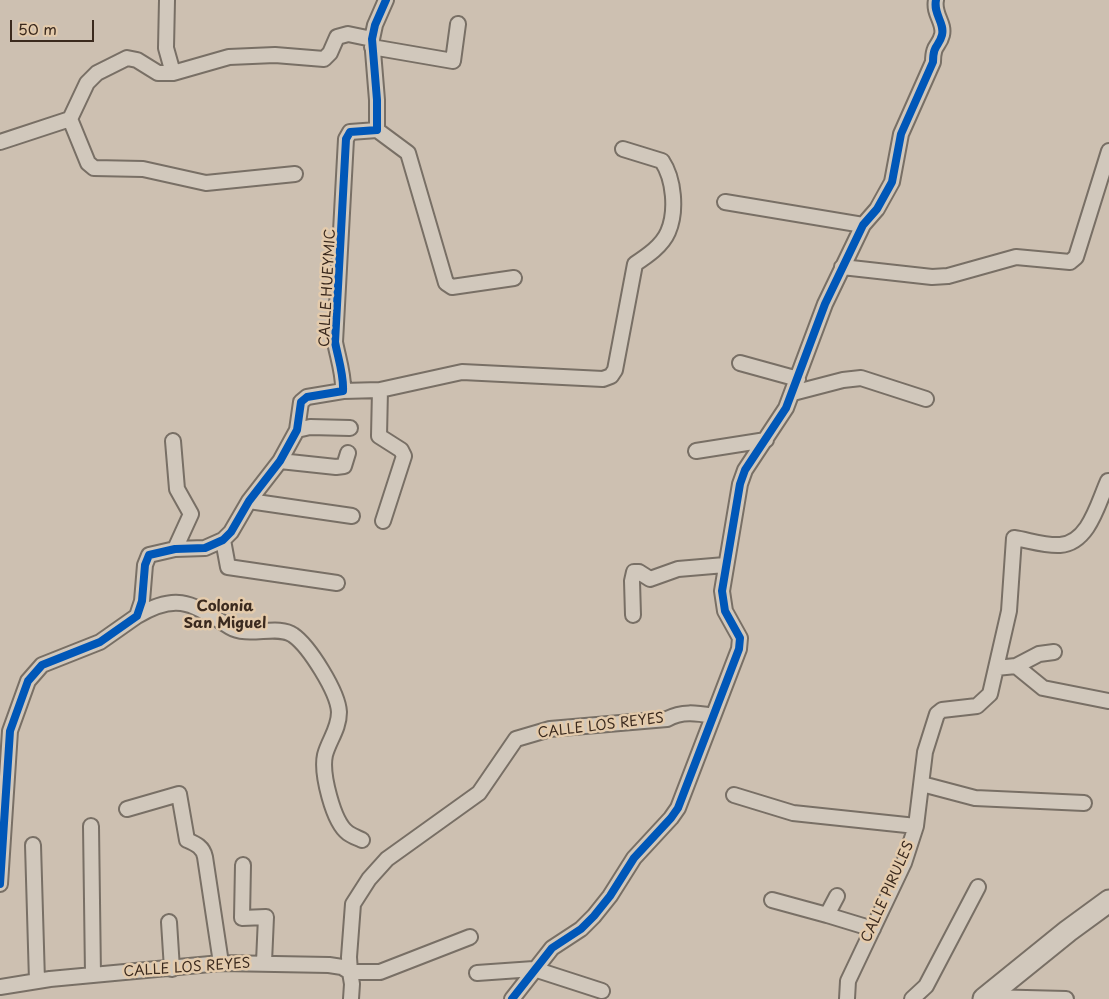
<!DOCTYPE html>
<html>
<head>
<meta charset="utf-8">
<style>
	body { margin:0 }
	#map { position:relative; width:1109px; height:999px; overflow:hidden; background:#cdc0b1; font-family:"Playpen Sans",sans-serif }
	canvas { display:block }
	.scale { position:absolute; left:10px; top:20px; width:84px; height:22px; box-sizing:border-box; border:2px solid #3b2a1e; border-top:0; padding-left:6px; font-size:15px; line-height:18px; white-space:nowrap; color:#3b2a1e; -webkit-text-stroke:4px #e4cbac; paint-order:stroke }
</style>
</head>
<body>
<div id="map">
<canvas width="1109" height="999"></canvas>
<div class="scale">50 m</div>
</div>
<script>
const c = document.querySelector('canvas').getContext('2d');
c.lineJoin = 'round';
function trace(path, color, width, dash) { c.strokeStyle = color; c.lineWidth = width; c.lineCap = dash ? 'butt' : 'round'; c.setLineDash(dash || []); c.stroke(path); }
function drawText(font, color, halo, rows, align = 'center') {
  c.font = font + ' "Playpen Sans",sans-serif'; c.lineWidth = 5; c.setLineDash([]); c.textBaseline = 'middle'; c.strokeStyle = halo; c.fillStyle = color; for (const [text, x, y, turn = 0] of rows) {
    c.save(); c.translate(x, y); c.rotate((+turn || 0) * Math.PI / 180); c.textAlign = isNaN(turn) ? turn : align; if (halo) c.strokeText(text, 0, 0); c.fillText(text, 0, 0); c.restore();
  }
}
const street = new Path2D(`
	M167,0L166,48L173,73
	M372,47L453,61L458,24
	M70,119L88,163L94,168L143,169L206,183L295,174
	M377,130L408,153L446,283L452,287L514,278
	M0,142L70,119L87,83L97,73L127,58L137,60L158,73H173L229,57L275,55L324,59L330,53L337,37L348,34L372,39
	M725,202L863,225
	M842,267L932,277L948,276L1016,257L1070,262L1076,257L1109,151
	M740,363L798,379
	M380,390L379,436L401,450L404,456L383,521
	M343,391L380,390L462,372L603,379L611,376L615,370L635,264C647,256 662,246 668,232C677,211 674,179 662,161L623,149
	M793,393L843,380L861,378L926,399
	M297,430L310,427L350,428
	M173,441L177,489L191,514L175,549
	M696,451L766,440
	M280,461L336,467L344,466L348,453
	M249,501L352,516
	M223,540L228,567L337,583
	M633,615L632,581L634,572H639L650,579L678,569L725,565
	M137,616C179,591 193,605 230,627C248,638 278,624 293,635C309,646 338,692 339,712C339,729 329,740 325,755C321,773 333,822 348,833C352,836 358,838 362,840
	M1016,666L1039,654L1054,652
	M996,668L1016,666L1043,688L1108,701
	M922,784L975,798L1084,803
	M734,795L793,813L916,826
	M127,809L179,794L187,840C196,844 203,847 205,857L221,963
	M91,826L93,975
	M33,845L37,981
	M243,865L242,918L266,917L264,962
	M0,884L10,731L28,681L42,665L100,642L137,616L142,601L145,565L149,555L175,549L205,548L223,540L231,532L249,501L280,461L297,430L301,402L307,397L343,391C344,375 338,358 335,342L346,139L350,132L377,130V100L372,39L375,25L386,0
	M837,896L827,915L873,929
	M772,900L827,915
	M169,922L172,969
	M477,973L534,969L602,991
	M0,987L50,979L221,963L329,965L342,967L350,972L349,957L353,904L369,879L387,859L479,793L516,739L550,729L667,719C682,711 696,713 713,716
	M986,997L1066,999
	M351,999L352,984L350,972H380L470,937
	M512,999L552,948L581,929L594,916L610,896L634,858L671,818L678,808L739,649L740,638L725,611L722,591L740,484L745,470L786,408L825,304L863,225L877,209L892,182L901,134L933,62C933,44 939,47 942,35C945,23 933,14 936,0
	M847,999L848,981L904,863L916,826L925,752L937,714L942,710L977,706L990,694L1009,611L1014,538C1028,540 1045,546 1060,545C1089,543 1098,503 1108,481
	M912,999L926,986L978,887`);
const primary = new Path2D(`
	M984,999L1068,931L1109,901`);
trace(street, '#786f65', 18);
trace(primary, '#786f65', 25);
trace(street, '#d1c8bc', 14);
trace(primary, '#d1c8bc', 21);
trace(new Path2D(`
	M0,884L10,731L28,681L42,665L100,642L137,616L142,601L145,565L149,555L175,549L205,548L223,540L231,532L249,501L280,461L297,430L301,402L307,397L343,391C344,375 338,358 335,342L346,139L350,132L377,130V100L372,39L375,25L386,0
	M512,999L552,948L581,929L594,916L610,896L634,858L671,818L678,808L739,649L740,638L725,611L722,591L740,484L745,470L786,408L825,304L863,225L877,209L892,182L901,134L933,62C933,44 939,47 942,35C945,23 933,14 936,0`), '#0057b8', 8);
drawText('14px', '#3b2a1e', '#e4cbac', [
	["CALLE HUEYMIC",328,288,-87],
	["CALLE LOS REYES",601,726,-7],
	["CALLE PIRULES",888,892,-66],
	["CALLE LOS REYES",187,968,-4]
]);
drawText('bold 15px', '#3b2a1e', '#e4cbac', [
	["Colonia",225,607],
	["San Miguel",225,624]
]);
</script>
</body>
</html>
